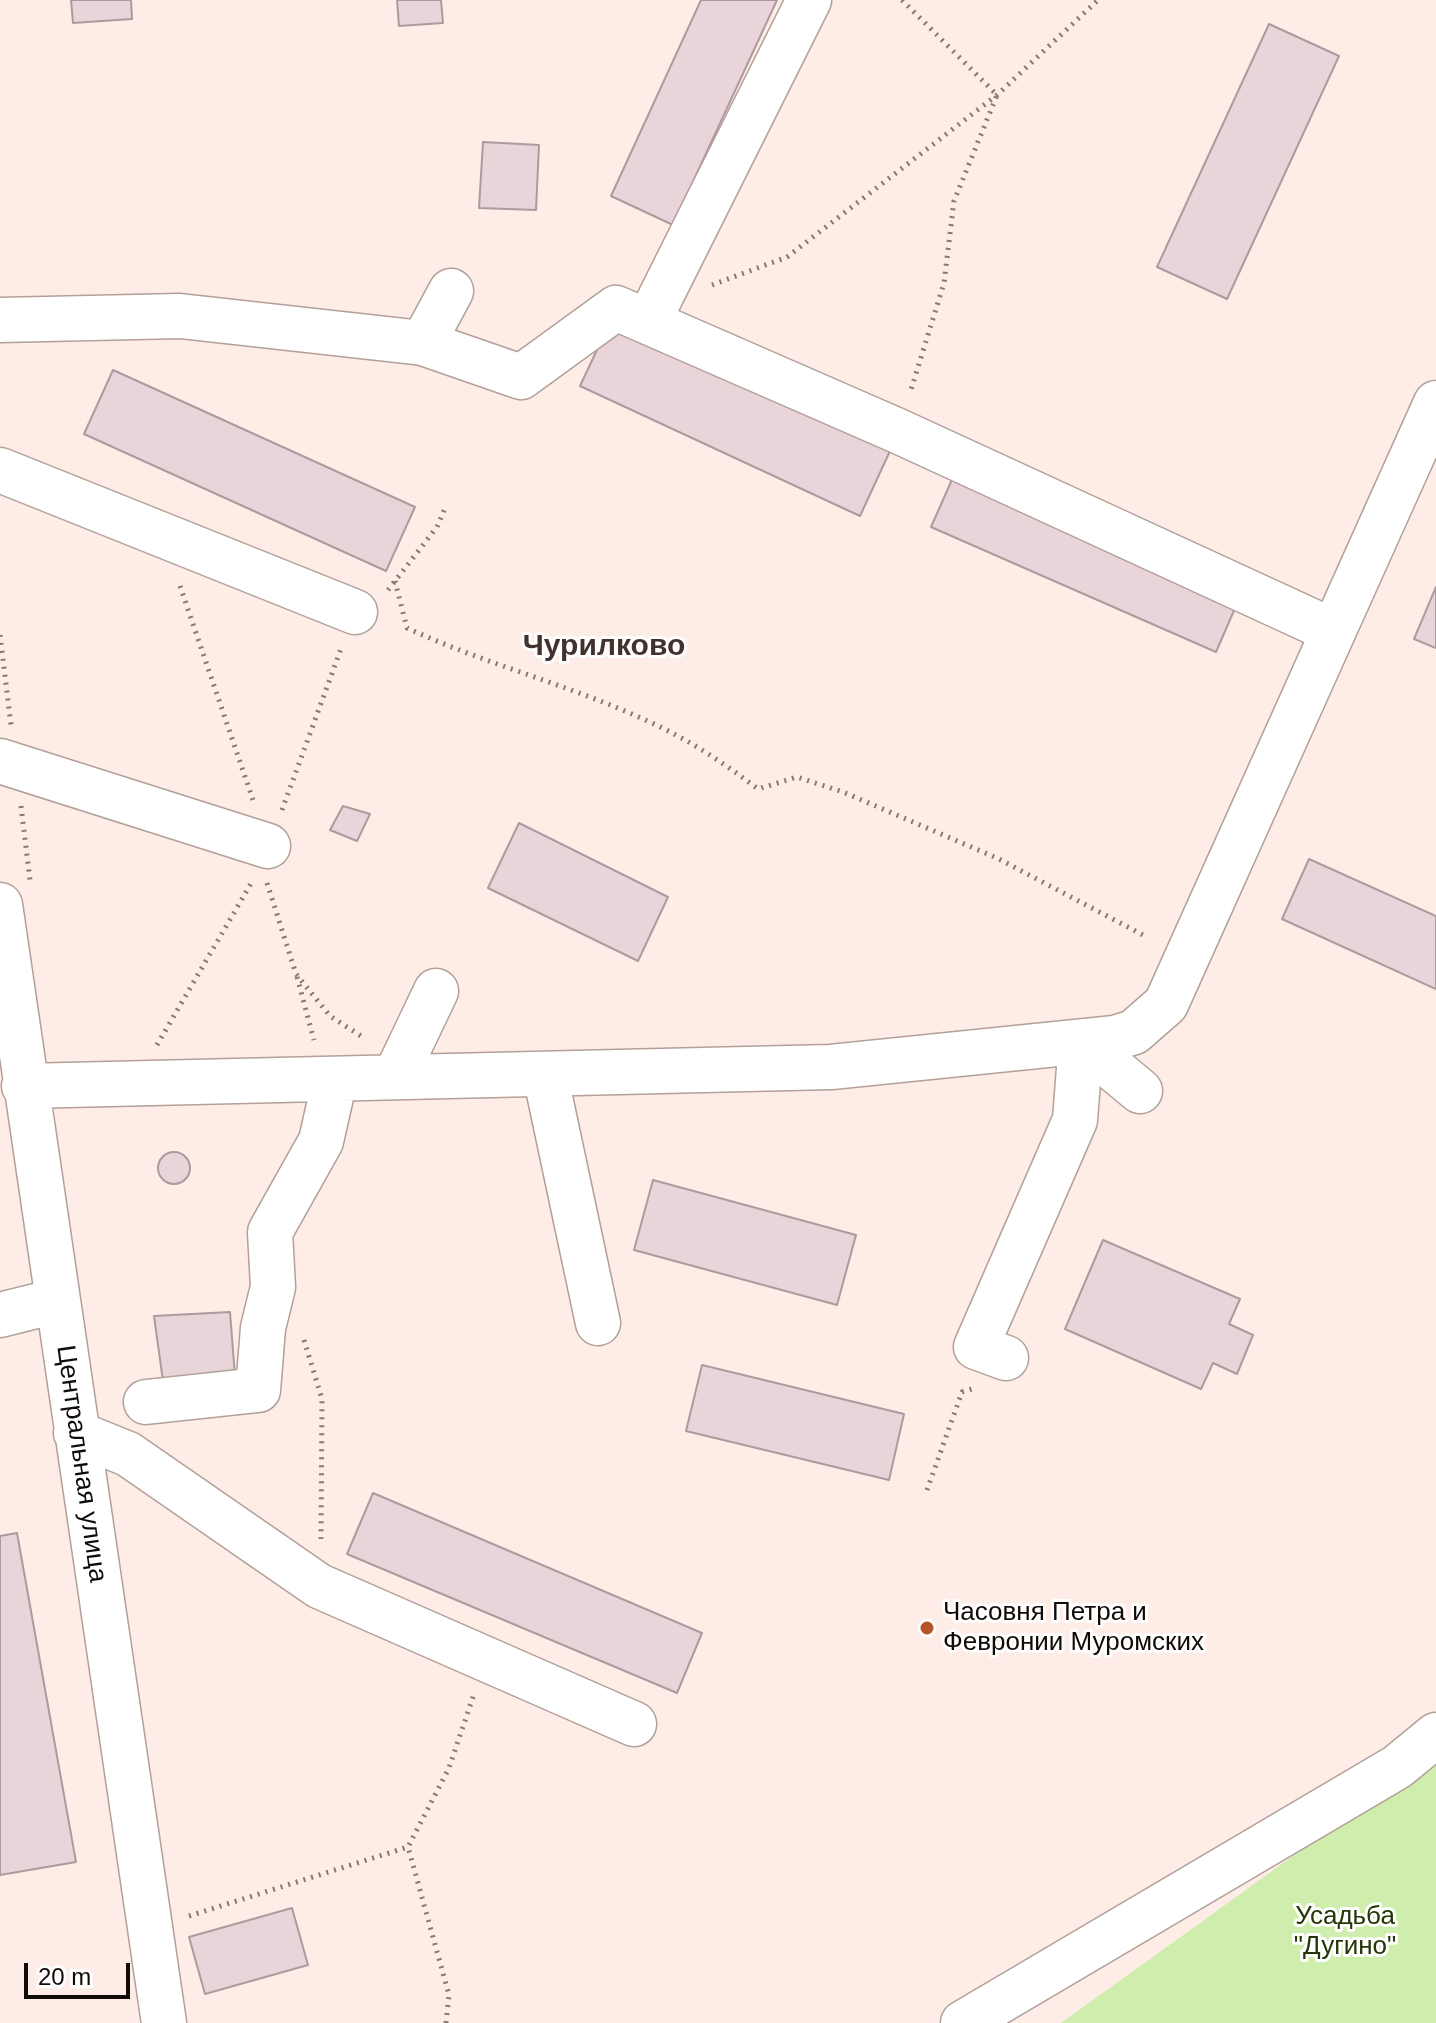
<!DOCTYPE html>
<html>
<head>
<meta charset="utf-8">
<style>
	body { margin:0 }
	#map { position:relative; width:1436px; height:2023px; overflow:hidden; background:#fdede6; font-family:Arial,sans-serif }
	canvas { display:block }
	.scale { position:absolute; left:24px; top:1963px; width:106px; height:36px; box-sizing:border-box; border:4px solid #110b08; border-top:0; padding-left:10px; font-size:24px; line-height:28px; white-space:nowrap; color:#110b08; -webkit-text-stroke:6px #fefefe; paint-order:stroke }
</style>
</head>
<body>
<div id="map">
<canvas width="1436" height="2023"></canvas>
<div class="scale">20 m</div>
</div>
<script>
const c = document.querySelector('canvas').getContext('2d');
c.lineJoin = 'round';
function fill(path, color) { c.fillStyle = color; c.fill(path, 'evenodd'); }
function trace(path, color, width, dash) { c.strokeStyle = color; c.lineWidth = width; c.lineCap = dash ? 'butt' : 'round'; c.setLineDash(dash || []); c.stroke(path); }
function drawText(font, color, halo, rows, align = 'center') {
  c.font = font + ' Arial,sans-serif'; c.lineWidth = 6; c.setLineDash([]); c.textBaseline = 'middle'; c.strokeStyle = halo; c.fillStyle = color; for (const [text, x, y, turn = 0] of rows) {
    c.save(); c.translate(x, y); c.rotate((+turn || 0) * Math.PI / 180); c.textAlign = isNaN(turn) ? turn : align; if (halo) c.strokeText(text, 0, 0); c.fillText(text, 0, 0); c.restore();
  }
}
fill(new Path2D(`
	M1436,1753V2023H1061Z`), '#cfedac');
const building = new Path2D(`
	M71,0H131L132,19L73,23Z
	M397,0H441L443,23L399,26Z
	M701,0H777L673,225L611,196Z
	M1269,24L1339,56L1227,299L1157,267Z
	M483,142L539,145L536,210L479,208Z
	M611,320L890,451L860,516L580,386Z
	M113,370L415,507L386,571L84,434Z
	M954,475L1239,599L1216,652L931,527Z
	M1436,587V648L1414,639Z
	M343,806L370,814L357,841L330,830Z
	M519,823L668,897L638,961L488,888Z
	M1309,859L1436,916V989L1282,919Z
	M158 1168a16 16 0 1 1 32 0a16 16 0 1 1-32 0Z
	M653,1180L856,1235L837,1305L634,1250Z
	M1103,1240L1240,1299L1229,1324L1253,1335L1237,1374L1213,1363L1201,1389L1065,1329Z
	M230,1312L235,1376L163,1381L154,1316Z
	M702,1365L904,1414L889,1480L686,1431Z
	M373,1493L702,1633L677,1693L347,1554Z
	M17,1533L76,1862L0,1875V1536Z
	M292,1908L308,1965L205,1994L189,1937Z`);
fill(building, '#e9d4da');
trace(building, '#ad9a9f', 2);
const minor = new Path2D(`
	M0,320L180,316L423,343L451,291
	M649,320L809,0
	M423,343L521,377L616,308L898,431L1333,631
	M0,470L355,612
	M0,761L268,846
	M0,905L164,2023
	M1081,1042L1140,1091
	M545,1074L598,1323
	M395,1077L436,991
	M24,1086L831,1067L1115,1038L1134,1032L1166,1004L1436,403
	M0,1315L56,1301
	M1006,1358L976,1347L1075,1120L1081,1042
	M146,1402L258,1390L263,1328L273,1287L270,1232L321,1141L335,1079
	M76,1433L128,1454L319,1586L634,1724
	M963,2023L1397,1767L1436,1735`);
trace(minor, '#b2a099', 47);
trace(new Path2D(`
	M902,0L997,95L954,201L944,283L910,393
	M712,285L787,257L997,95L1098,0
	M395,581L407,628C487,665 574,686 654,724C691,741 725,764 758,789L797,777L843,792L997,858L1143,935
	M180,586L253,800
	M388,590L437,527L446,506
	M0,635L11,725
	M21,806L30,880
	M282,810L342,646
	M267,883L296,974L330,1016L364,1038
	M297,977L314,1040
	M157,1045L253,880
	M304,1340L322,1399L321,1539
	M927,1490L962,1392L972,1389
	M189,1916L408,1847
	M446,2023L449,1995L408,1847L449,1768L474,1694`), '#847974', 5, [2, 6]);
trace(minor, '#fff', 44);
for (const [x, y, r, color] of [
	[927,1628,8,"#b85228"]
]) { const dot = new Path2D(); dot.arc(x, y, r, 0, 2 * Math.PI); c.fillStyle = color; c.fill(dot); trace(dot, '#fefefe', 3); }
drawText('26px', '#110b08', '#fefefe', [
	["Центральная улица",81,1464,82]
]);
drawText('26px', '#110b08', '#fefefe', [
	["Часовня Петра и",943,1613],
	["Февронии Муромских",943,1643]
], 'left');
drawText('26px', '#243605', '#fefefe', [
	["Усадьба",1345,1917],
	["\"Дугино\"",1345,1947]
]);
drawText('bold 30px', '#41322c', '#fefefe', [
	["Чурилково",604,647]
]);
</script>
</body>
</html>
